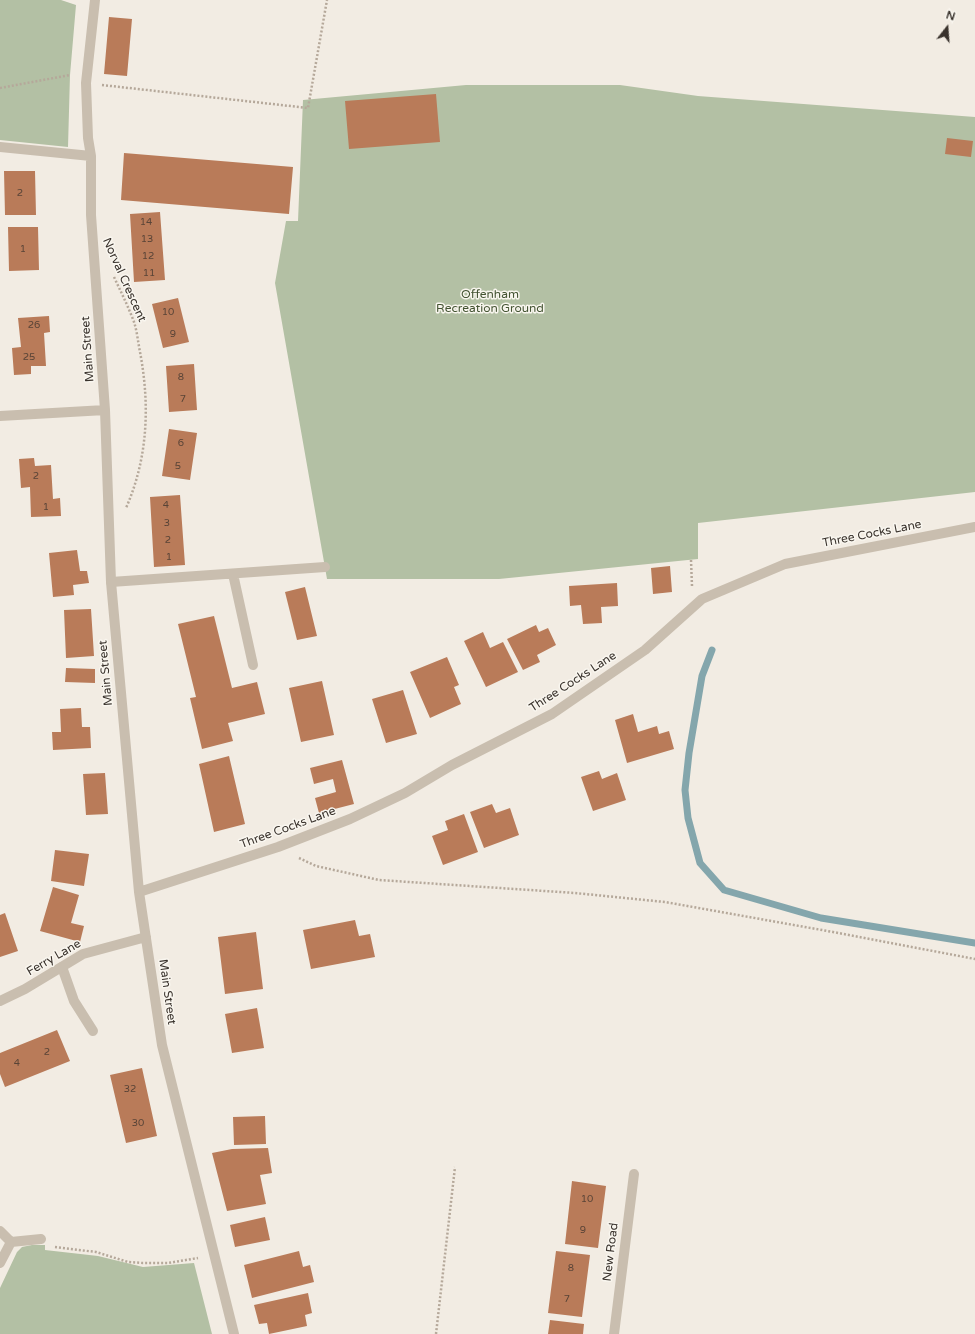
<!DOCTYPE html>
<html>
<head>
<meta charset="utf-8">
<style>
	body { margin:0 }
	#map { position:relative; width:975px; height:1334px; overflow:hidden; background:#f2ece3; font-family:"Varela Round",sans-serif }
	canvas { display:block }
	.north { position:absolute; left:927px; top:8px; width:40px; height:40px; -webkit-text-stroke:3px #f9f6ef; paint-order:stroke; rotate:17deg; font-size:11px; font-weight:700; line-height:16px; text-align:center; color:#39322c }
	.north::after { content:''; display:block; margin:auto; width:14px; height:18px; background:#39322c; clip-path:polygon(50% 0,100% 100%,50% 72%,0 100%) }
</style>
</head>
<body>
<div id="map">
<canvas width="975" height="1334"></canvas>
<div class="north">N</div>
</div>
<script>
const c = document.querySelector('canvas').getContext('2d');
c.lineJoin = 'round';
function fill(path, color) { c.fillStyle = color; c.fill(path, 'evenodd'); }
function trace(path, color, width, dash) { c.strokeStyle = color; c.lineWidth = width; c.lineCap = dash ? 'butt' : 'round'; c.setLineDash(dash || []); c.stroke(path); }
function drawText(font, color, halo, rows, align = 'center') {
  c.font = font + ' "Varela Round",sans-serif'; c.lineWidth = 3; c.setLineDash([]); c.textBaseline = 'middle'; c.strokeStyle = halo; c.fillStyle = color; for (const [text, x, y, turn = 0] of rows) {
    c.save(); c.translate(x, y); c.rotate((+turn || 0) * Math.PI / 180); c.textAlign = isNaN(turn) ? turn : align; if (halo) c.strokeText(text, 0, 0); c.fillText(text, 0, 0); c.restore();
  }
}
fill(new Path2D(`
	M0,0H61L76,5L70,75L68,147L0,140Z
	M466,85H620L698,96L975,117V492L698,523V559L499,579H327L275,283L286,221H298L303,100Z
	M32,1245H45V1250L98,1256L143,1267L194,1263L212,1334H0V1288L17,1252L22,1247Z`), '#b3c0a4');
trace(new Path2D(`
	M712,650L702,676L689,753L685,790L688,818L700,863L724,890L821,918L975,943`), '#84a6ac', 7);
fill(new Path2D(`
	M109,17L132,19L127,76L104,74Z
	M436,94L440,142L349,149L345,101Z
	M947,138L973,141L971,157L945,154Z
	M124,153L293,167L289,214L121,200Z
	M4,171H35L36,215H5Z
	M160,212L165,280L134,282L130,214Z
	M8,227H38L39,270L9,271Z
	M178,298L189,342L163,348L152,304Z
	M49,316L50,332L44,333L46,366H31V374L14,375L12,348L21,347L18,318Z
	M194,364L197,410L169,412L166,366Z
	M169,429L197,433L190,480L162,476Z
	M34,458L35,466L51,465L53,499L60,498L61,516L31,517L30,487L21,488L19,459Z
	M180,495L185,565L154,567L150,497Z
	M77,550L80,571H87L89,583L73,585L74,595L53,597L49,553Z
	M670,566L672,592L653,594L651,568Z
	M617,583L618,606L601,607L602,623L583,624L581,605L570,606L569,586Z
	M305,587L317,636L297,640L285,592Z
	M91,609L94,656L66,658L64,610Z
	M214,616L232,688L257,682L265,714L228,723L233,741L202,749L190,698L196,697L178,624Z
	M536,625L539,632L548,628L556,645L537,655L540,662L523,670L507,639Z
	M483,632L490,648L503,642L518,672L486,687L464,641Z
	M447,657L459,685L454,687L461,704L430,718L410,672Z
	M66,668L95,669V683L65,682Z
	M322,681L334,735L301,742L289,688Z
	M403,690L417,734L386,743L372,699Z
	M81,708L82,727H90L91,748L53,750L52,732H61L60,709Z
	M633,714L638,732L657,726L659,734L669,731L674,749L627,763L615,720Z
	M229,756L245,824L214,832L199,764Z
	M342,760L354,804L319,813L315,798L336,792L333,779L314,784L310,768Z
	M599,771L602,779L617,773L626,800L593,811L581,777Z
	M105,773L108,814L86,815L83,774Z
	M492,804L496,813L510,808L519,835L484,848L470,812Z
	M464,814L478,852L443,865L432,836L448,830L445,821Z
	M55,850L89,854L84,886L51,881Z
	M53,887L79,895L71,923L84,926L80,942L40,931Z
	M5,913L18,951L0,957V915Z
	M355,920L359,936L370,934L375,957L311,969L303,930Z
	M256,932L263,989L225,994L218,937Z
	M257,1008L264,1048L232,1053L225,1014Z
	M57,1030L70,1061L5,1087L0,1074V1053Z
	M142,1068L157,1136L126,1143L110,1075Z
	M265,1116L266,1144L234,1145L233,1117Z
	M268,1148L272,1173L260,1175L266,1204L227,1211L212,1153L232,1149Z
	M572,1181L606,1186L598,1248L565,1244Z
	M265,1217L270,1240L235,1247L230,1225Z
	M299,1251L303,1267L310,1265L314,1282L252,1298L244,1265Z
	M556,1251L590,1255L582,1317L548,1313Z
	M308,1293L312,1313L305,1315L307,1326L269,1334L267,1323L259,1324L254,1305Z
	M550,1320L584,1324L583,1334H548Z`), '#b97b59');
trace(new Path2D(`
	M102,85L308,108L327,0
	M0,88L70,75
	M114,277C121,292 128,306 134,322C137,331 138,342 140,352C150,405 148,458 126,508
	M691,560L692,586
	M299,858L316,866L379,880L575,893L665,902L833,932L975,959
	M55,1247L96,1252L128,1262L143,1263H168L198,1258
	M436,1334L455,1167`), '#b5a89a', 2.5, [2, 2]);
trace(new Path2D(`
	M233,574L253,665
	M111,582L325,567
	M62,967L74,1001L93,1031`), '#c9beaf', 10);
trace(new Path2D(`
	M95,0L86,83L88,138L91,156V215L105,410L111,582L139,892L162,1045L234,1334
	M0,147L91,156
	M0,416L105,410
	M139,892L278,847L350,819L405,793L452,765L552,714L645,650L702,599L785,564L975,527
	M0,1001L25,989L83,954L146,937
	M0,1231L11,1242
	M0,1263L11,1242L41,1239
	M614,1334L634,1174`), '#c9beaf', 10);
drawText('10px', '#594437', null, [
	["2",20,193],
	["14",146,222],
	["13",147,239],
	["1",23,249],
	["12",148,256],
	["11",149,273],
	["10",168,312],
	["26",34,325],
	["9",173,334],
	["25",29,357],
	["8",181,377],
	["7",183,399],
	["6",181,443],
	["5",178,466],
	["2",36,476],
	["4",166,505],
	["1",46,507],
	["3",167,523],
	["2",168,540],
	["1",169,557],
	["2",47,1052],
	["4",17,1063],
	["32",130,1089],
	["30",138,1123],
	["10",587,1199],
	["9",583,1230],
	["8",571,1268],
	["7",567,1299]
]);
drawText('12px', '#39322c', '#f9f6ef', [
	["Norval Crescent",124,280,66],
	["Main Street",88,349,-94],
	["Three Cocks Lane",872,534,-11],
	["Main Street",106,673,-95],
	["Three Cocks Lane",573,682,-33],
	["Three Cocks Lane",288,828,-20],
	["Ferry Lane",54,958,-30],
	["Main Street",167,992,82],
	["New Road",611,1252,-83]
]);
drawText('12px', '#445433', '#f9f6ef', [
	["Offenham",490,295],
	["Recreation Ground",490,309]
]);
</script>
</body>
</html>
